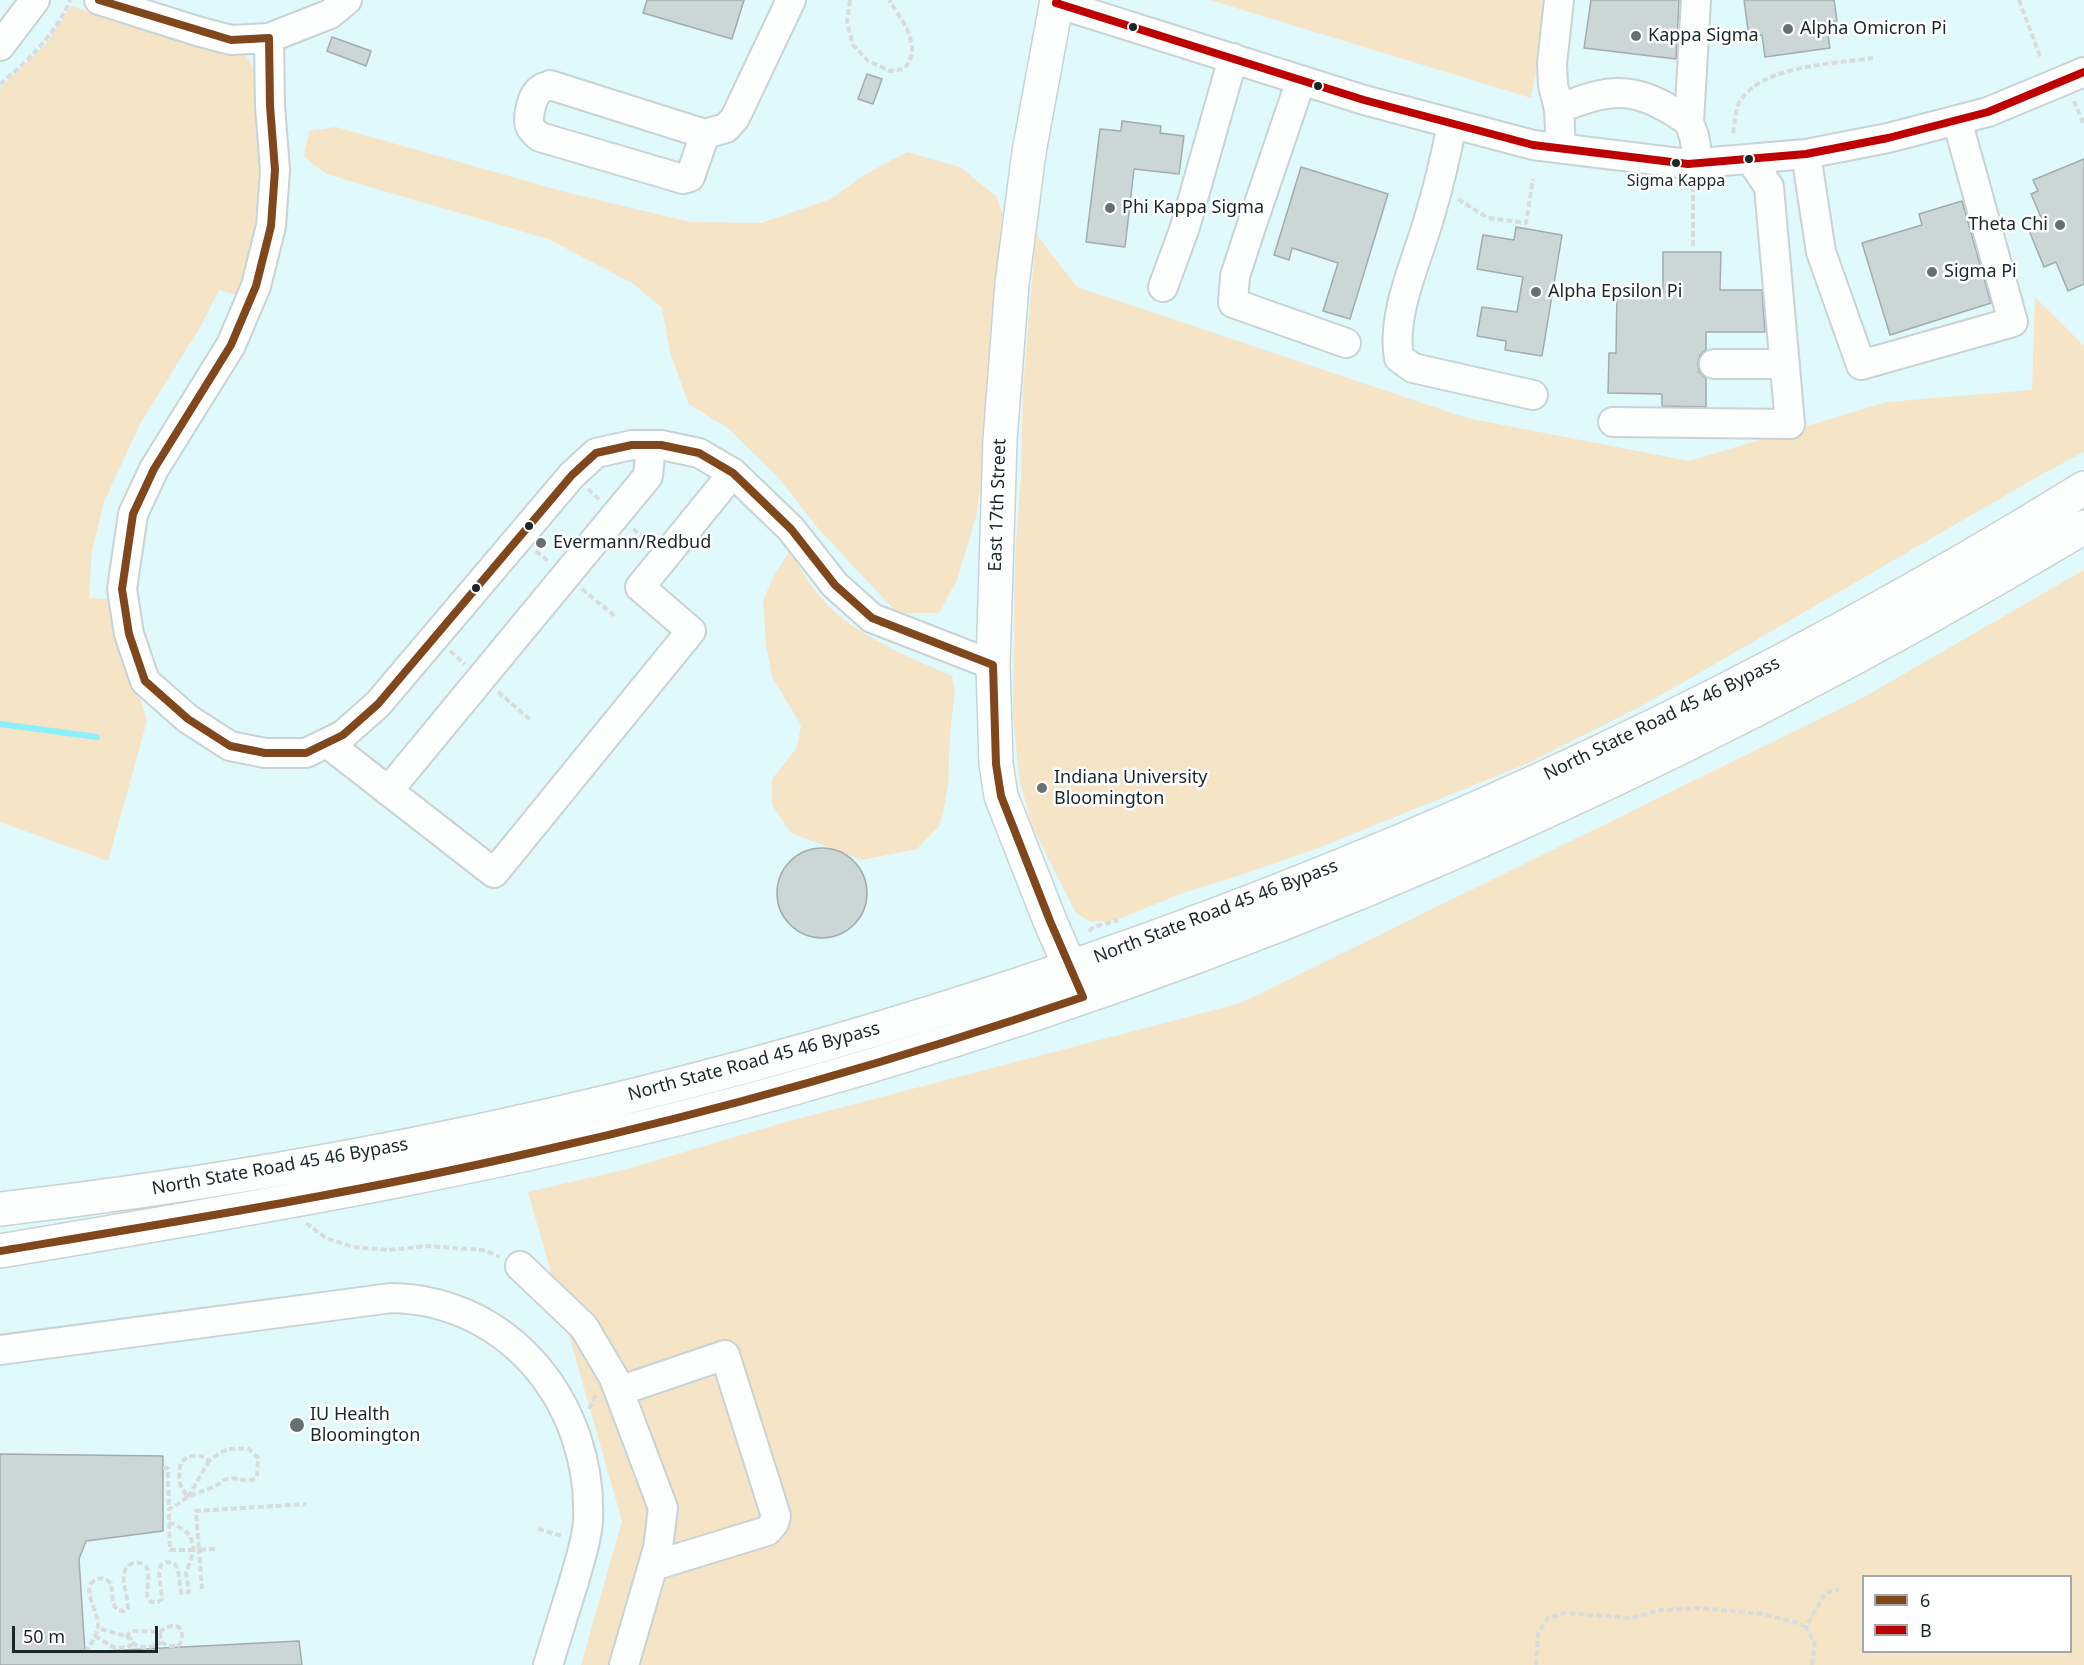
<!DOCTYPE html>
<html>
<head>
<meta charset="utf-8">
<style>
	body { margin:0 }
	#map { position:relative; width:2084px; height:1665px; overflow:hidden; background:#f0f8fa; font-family:"Noto Sans",sans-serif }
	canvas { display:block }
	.legend { position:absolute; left:1862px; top:1575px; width:210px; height:78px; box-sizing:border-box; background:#fff; border:2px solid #a3a9a9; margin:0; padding:8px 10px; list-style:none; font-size:18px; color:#192729 }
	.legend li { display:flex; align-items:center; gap:12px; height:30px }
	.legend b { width:30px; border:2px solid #a3a9a9 }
	.scale { position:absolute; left:12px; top:1626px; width:146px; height:27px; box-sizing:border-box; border:3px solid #192729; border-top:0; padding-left:8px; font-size:18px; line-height:21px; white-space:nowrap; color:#192729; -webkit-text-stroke:4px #fff; paint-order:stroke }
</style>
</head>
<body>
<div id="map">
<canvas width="2084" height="1665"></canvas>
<ul class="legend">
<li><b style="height:8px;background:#80471c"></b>6</li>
<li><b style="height:8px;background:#bd0000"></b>B</li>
</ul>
<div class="scale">50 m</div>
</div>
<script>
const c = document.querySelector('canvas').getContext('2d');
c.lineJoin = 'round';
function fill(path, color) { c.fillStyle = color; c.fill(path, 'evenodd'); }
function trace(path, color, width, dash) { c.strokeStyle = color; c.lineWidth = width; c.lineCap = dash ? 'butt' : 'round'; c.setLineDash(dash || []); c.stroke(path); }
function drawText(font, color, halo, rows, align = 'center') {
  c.font = font + ' "Noto Sans",sans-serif'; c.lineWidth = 5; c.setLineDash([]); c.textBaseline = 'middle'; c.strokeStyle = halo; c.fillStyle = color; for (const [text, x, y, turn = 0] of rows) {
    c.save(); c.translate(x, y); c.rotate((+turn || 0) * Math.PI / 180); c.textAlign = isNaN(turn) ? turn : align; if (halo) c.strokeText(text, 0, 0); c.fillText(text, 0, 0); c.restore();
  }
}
fill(new Path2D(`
	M0,0H2084V1665H0ZM1864,1576H2070V1652H1864Z`), '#e0f9fc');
fill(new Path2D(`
	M1210,0H1548L1531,98Z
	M71,6L188,43L237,50L247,57L254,70L260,137V188L251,251L236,295L219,290L202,324L140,424L104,502L92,551L89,598L109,599L147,721L108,861L0,822V88L45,45Z
	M336,127L565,192L690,222L761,223L831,199L864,175L907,152L960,167L996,196L1010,234L991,415L976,517L957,580L939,613H897L817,527L778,477L729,429L689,404L670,353L662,308L634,284L548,239L326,174L304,157L309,131Z
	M1036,234L1077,287L1467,418L1689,461L1887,402L2032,390L2035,297L2084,346V452L2044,473L1651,701L1526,764L1321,847L1244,874L1183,893L1116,920L1091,922L1076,913L1032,826L1019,777L1013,714L1015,556L1021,477L1023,387Z
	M790,550C802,573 817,597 837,614C870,641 913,659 952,676L955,690L950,734L948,787L940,825L917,849L862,860L791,833L772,805V779L797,747L801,725L772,677L766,645L763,600L776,572Z
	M2084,570V1665H581L622,1521L528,1192L627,1169L782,1123L1241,1003L1864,697ZM1864,1576H2070V1652H1864Z`), '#f6e4c7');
trace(new Path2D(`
	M0,724L97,737`), '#89f0fc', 6);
const building = new Path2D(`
	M647,0H744L732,39L643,13Z
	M1591,0H1679L1676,59L1584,48Z
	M1744,0H1834L1837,21L1826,22L1830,48L1765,57L1762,35L1749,37Z
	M332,37L371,51L366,66L327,51Z
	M867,74L882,79L873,104L858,99Z
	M1122,121L1161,126L1160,133L1184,136L1179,174L1134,169L1125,247L1086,242L1100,129L1121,131Z
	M2084,159V284L2068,291L2056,262L2044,267L2028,228L2043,222L2031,194L2038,191L2033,180Z
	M1301,167L1388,194L1350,319L1323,311L1338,263L1292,248L1289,260L1274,255Z
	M1962,201L1991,303L1890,335L1862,243L1922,225L1919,214Z
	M1516,227L1562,235L1542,356L1505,350L1506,341L1477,336L1482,307L1517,312L1523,277L1477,269L1483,235L1514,240Z
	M1663,252H1721L1720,290H1762L1765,332H1706V350L1700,355L1698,363L1699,372L1706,378V407L1662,406V394L1608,393L1609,353H1616L1617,292H1663Z
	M777 893a45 45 0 1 1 90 0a45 45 0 1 1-90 0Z
	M0,1454L163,1456V1531L86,1541L79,1559L85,1652L299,1641L302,1665H0Z`);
fill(building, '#cbd6d7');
trace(building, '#a2acae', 1.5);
const minor = new Path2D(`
	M99,0L197,31L231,40L269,38L330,14L347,0
	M1559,0L1552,64L1553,85L1559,109L1561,148
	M1696,0L1689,122L1694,136L1699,163
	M1056,3L1364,100L1533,145L1688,164L1806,154L1888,138L1988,112L2084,72
	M269,38L270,106L275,170L271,226L256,286L231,345L154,469L133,514L122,589L129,634L145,681L188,719L230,746L265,753H306L343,735L378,704L572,475L596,453L632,445H661L699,453L733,473L791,529L835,585L872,618L993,665
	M0,46L35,0
	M1301,80L1251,227L1235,276L1233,303L1346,343
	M1559,109C1614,85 1640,87 1689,122
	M1452,124C1446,155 1439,185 1430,215C1418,259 1391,313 1399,358L1413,368L1533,395
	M705,134L690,177L683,179L540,137C536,134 532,131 530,126C527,117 532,94 541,89C543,87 547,87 550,85L705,134L726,128L735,118L791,0
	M1806,154L1821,252L1861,365L2013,322L1957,120
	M1163,287L1185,227L1233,58
	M1714,364H1785
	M1613,422L1790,424L1769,187L1751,160
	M327,743L494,873L691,631L640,587L733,473
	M388,791L648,476L651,445
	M520,1266L584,1327L614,1378L663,1508L658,1548L624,1665
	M0,1350L391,1298C511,1300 593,1405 588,1521C587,1540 580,1559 575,1578C566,1607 557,1636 548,1665
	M619,1391L725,1355L776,1516L774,1523L767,1531L653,1566`);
const major = new Path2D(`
	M1057,0L1029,152L1012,284L1000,440L993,665L996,764L1001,796L1050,921L1081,992`);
const highway = new Path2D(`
	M0,1209C735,1125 1454,878 2084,488
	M0,1251C264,1207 529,1162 787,1090C1244,962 1677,772 2084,527`);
trace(minor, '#c8d3d4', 32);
trace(major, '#c8d3d4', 36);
trace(highway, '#c8d3d4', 36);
trace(new Path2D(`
	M850,0L847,23L853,45L868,61L890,71L904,69C924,46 902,21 889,0
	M2019,0L2041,59
	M0,84C28,61 56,34 70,0
	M2074,101L2084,125
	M1733,133C1735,123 1735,109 1740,101C1763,65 1833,64 1873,58
	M1458,199L1488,218L1526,223L1533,179
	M1693,246V186
	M588,489L600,500
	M633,529L648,541
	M536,551L548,561
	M582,589L616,617
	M450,651L465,664
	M498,692L532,721
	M1089,931L1094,927L1118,920
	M306,1223L326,1238L353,1247L389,1250L428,1246L483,1250L500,1257
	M589,1409L596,1394
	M163,1468H168L169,1509
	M169,1523L170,1550H199L202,1589
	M538,1529L563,1536
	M215,1549L199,1550L196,1511L306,1504
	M95,1636L113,1647L127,1648L131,1645V1639L122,1635L97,1628
	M126,1637L132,1631L160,1632C166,1626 171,1625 179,1627C183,1634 184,1639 178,1646H168L161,1642L160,1632
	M132,1643C142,1649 151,1649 161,1642
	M85,1652C91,1645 97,1635 98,1626C99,1612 81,1589 94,1581C101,1576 105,1579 111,1583L113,1603L117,1610L124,1611L128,1608C128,1596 121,1582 125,1571C129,1559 147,1560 148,1572C149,1580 147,1589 147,1596L151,1602H158L162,1599L159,1573L161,1565L166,1562L174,1563L178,1569L181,1593L189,1592L186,1573L194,1550L190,1535L176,1525L169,1523V1509C177,1506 181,1501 188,1497C196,1492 206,1491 215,1486C219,1484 222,1481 227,1479C239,1476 246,1485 257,1477L258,1458L249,1449C231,1447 223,1449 209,1461L202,1456H189L181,1462C178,1476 178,1486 188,1497L209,1461
	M1536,1665L1538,1634L1547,1619L1564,1613L1631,1618L1661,1610L1699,1608L1762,1614L1794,1622L1806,1627
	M1812,1665L1815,1645L1806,1627L1825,1593L1839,1589`), '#d9dcdc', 4, [6, 3]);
trace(minor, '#fdfefe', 28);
trace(major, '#fdfefe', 33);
trace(highway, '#fdfefe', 33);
trace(new Path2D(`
	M0,1251C180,1221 361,1192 539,1151C723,1110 904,1058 1083,997L1050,921L1001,796L996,764L993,665L872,618L835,585L791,529L733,473L699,453L661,445H632L596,453L572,475L378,704L343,735L306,753H265L230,746L188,719L145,681L129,634L122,589L133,514L154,469L231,345L256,286L271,226L275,170L270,106L269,38L231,40L99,0`), '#80471c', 8);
trace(new Path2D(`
	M1057,0L1056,3L1364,100L1533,145L1688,164L1806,154L1888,138L1988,112L2084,72`), '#bd0000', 8);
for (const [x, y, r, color] of [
	[1133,27,5,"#192729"],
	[1788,29,6,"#647072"],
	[1636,36,6,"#647072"],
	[1318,86,5,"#192729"],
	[1749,159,5,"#192729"],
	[1676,163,5,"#192729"],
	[1110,208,6,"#647072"],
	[2060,225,6,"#647072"],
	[1932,272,6,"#647072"],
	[1536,292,6,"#647072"],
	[529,526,5,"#192729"],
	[541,543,6,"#647072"],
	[476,588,5,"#192729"],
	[1042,788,6,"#647072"],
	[297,1425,8,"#647072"]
]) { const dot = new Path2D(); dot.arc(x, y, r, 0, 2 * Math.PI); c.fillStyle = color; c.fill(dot); trace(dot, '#fff', 2); }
drawText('16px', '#192729', '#fff', [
	["Sigma Kappa",1676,181]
]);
drawText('18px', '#192729', '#fff', [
	["Alpha Omicron Pi",1800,29],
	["Kappa Sigma",1648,36],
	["Phi Kappa Sigma",1122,208],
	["Theta Chi",2048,225,"right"],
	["Sigma Pi",1944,272],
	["Alpha Epsilon Pi",1548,292],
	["Evermann/Redbud",553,543],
	["Indiana University",1054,778],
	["Bloomington",1054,799],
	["IU Health",310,1415],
	["Bloomington",310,1436]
], 'left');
drawText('18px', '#192729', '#fff', [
	["East 17th Street",998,505,-88],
	["North State Road 45 46 Bypass",1662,719,-26],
	["North State Road 45 46 Bypass",1216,912,-21],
	["North State Road 45 46 Bypass",754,1062,-15],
	["North State Road 45 46 Bypass",280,1167,-10]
]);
</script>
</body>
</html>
